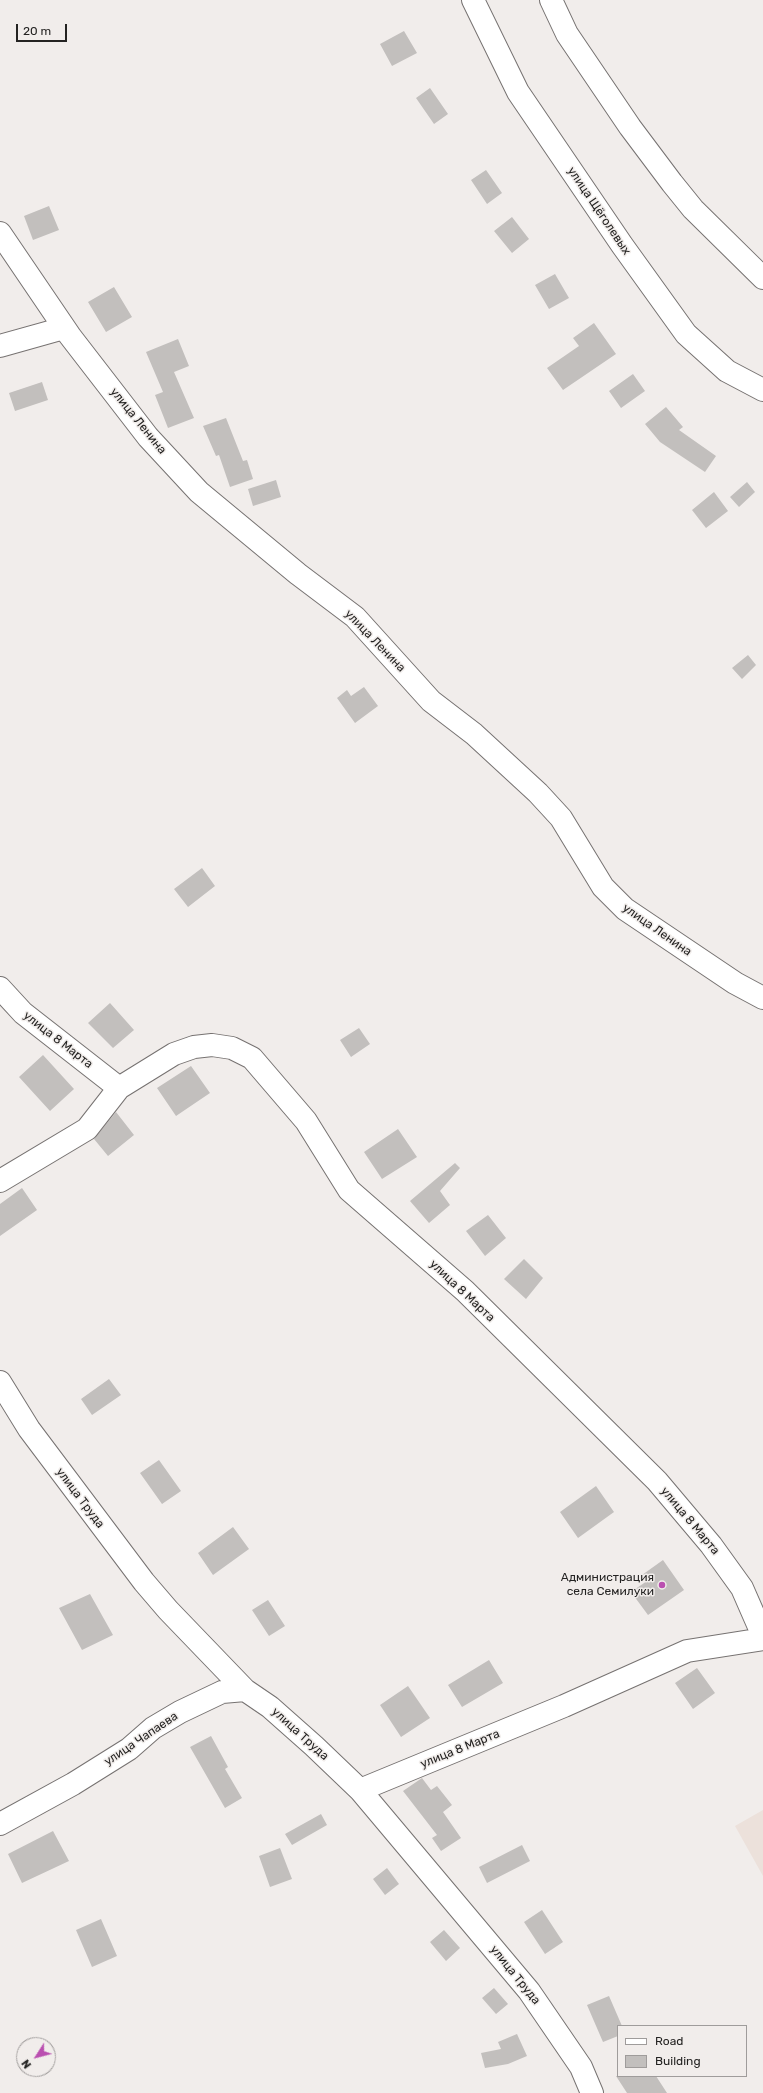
<!DOCTYPE html>
<html>
<head>
<meta charset="utf-8">
<style>
	body { margin:0 }
	#map { position:relative; width:763px; height:2093px; overflow:hidden; background:#f1edeb; font-family:Rubik,sans-serif }
	canvas { display:block }
	.legend { position:absolute; left:617px; top:2025px; width:130px; height:52px; box-sizing:border-box; background:#f1edeb; border:1px solid #9f9c9b; margin:0; padding:5px 7px; list-style:none; font-size:12px; color:#242322 }
	.legend li { display:flex; align-items:center; gap:8px; height:20px }
	.legend b { width:20px; border:1px solid #9f9c9b }
	.north { position:absolute; left:16px; top:2037px; width:40px; height:40px; box-sizing:border-box; background:#f1edeb; border:1px solid #9f9c9b; border-radius:50%; rotate:234deg; font-size:11px; font-weight:700; line-height:16px; text-align:center; color:#242322 }
	.north::after { content:''; display:block; margin:auto; width:14px; height:18px; background:#ba4fb0; clip-path:polygon(50% 0,100% 100%,50% 72%,0 100%) }
	.scale { position:absolute; left:16px; top:24px; width:51px; height:18px; box-sizing:border-box; border:2px solid #242322; border-top:0; padding-left:5px; font-size:12px; line-height:14px; white-space:nowrap; color:#242322; -webkit-text-stroke:3px #f1edeb; paint-order:stroke }
</style>
</head>
<body>
<div id="map">
<canvas width="763" height="2093"></canvas>
<ul class="legend">
<li><b style="height:5px;background:#fff"></b>Road</li>
<li><b style="height:11px;background:#c2bfbd"></b>Building</li>
</ul>
<div class="north">N</div>
<div class="scale">20 m</div>
</div>
<script>
const c = document.querySelector('canvas').getContext('2d');
c.lineJoin = 'round';
function fill(path, color) { c.fillStyle = color; c.fill(path, 'evenodd'); }
function trace(path, color, width, dash) { c.strokeStyle = color; c.lineWidth = width; c.lineCap = dash ? 'butt' : 'round'; c.setLineDash(dash || []); c.stroke(path); }
function drawText(font, color, halo, rows, align = 'center') {
  c.font = font + ' Rubik,sans-serif'; c.lineWidth = 3; c.setLineDash([]); c.textBaseline = 'middle'; c.strokeStyle = halo; c.fillStyle = color; for (const [text, x, y, turn = 0] of rows) {
    c.save(); c.translate(x, y); c.rotate((+turn || 0) * Math.PI / 180); c.textAlign = isNaN(turn) ? turn : align; if (halo) c.strokeText(text, 0, 0); c.fillText(text, 0, 0); c.restore();
  }
}
fill(new Path2D(`
	M763,1810V1876L735,1826Z`), '#ece1db');
fill(new Path2D(`
	M404,31L417,53L392,66L380,44Z
	M430,88L448,114L434,124L416,98Z
	M486,170L502,193L487,204L471,180Z
	M49,206L59,230L33,240L24,216Z
	M512,217L529,239L512,253L494,231Z
	M555,274L569,298L549,309L535,285Z
	M114,287L132,317L106,332L88,302Z
	M594,323L616,354L563,390L547,368L579,346L573,338Z
	M178,339L189,366L174,372L194,418L168,428L155,395L163,392L146,352Z
	M633,374L645,391L621,408L609,391Z
	M42,382L48,400L15,411L9,393Z
	M666,407L683,427L679,430L716,456L705,472L660,442L645,424Z
	M226,418L243,461L247,460L253,479L230,487L219,455L216,456L203,426Z
	M276,480L281,497L253,506L248,489Z
	M747,482L755,492L739,507L730,497Z
	M714,492L728,511L706,528L692,510Z
	M748,655L756,665L742,679L732,668Z
	M364,687L378,706L355,723L337,698L347,690L351,696Z
	M202,868L215,886L188,907L174,889Z
	M110,1003L134,1030L113,1048L88,1023Z
	M359,1028L370,1044L351,1057L340,1040Z
	M43,1055L74,1089L50,1111L19,1077Z
	M191,1066L210,1093L176,1116L157,1088Z
	M116,1112L134,1135L108,1156L94,1139Z
	M398,1129L417,1157L382,1179L364,1152Z
	M455,1163L460,1168L440,1191L450,1205L429,1223L410,1201Z
	M22,1188L37,1210L0,1236V1204Z
	M488,1215L506,1238L485,1256L466,1231Z
	M524,1259L543,1278L526,1299L504,1279Z
	M109,1379L121,1395L92,1415L81,1399Z
	M159,1460L181,1491L162,1504L140,1473Z
	M596,1486L614,1512L578,1538L560,1512Z
	M233,1527L249,1549L213,1575L198,1553Z
	M663,1560L684,1590L648,1615L631,1592L647,1581L642,1575Z
	M90,1594L113,1635L82,1650L59,1608Z
	M268,1600L285,1626L269,1636L252,1610Z
	M489,1660L503,1683L462,1707L448,1685Z
	M697,1668L715,1693L693,1709L675,1683Z
	M408,1686L430,1718L401,1737L380,1705Z
	M211,1736L228,1767L225,1769L242,1798L225,1808L190,1747Z
	M422,1778L431,1790L437,1786L452,1805L443,1812L461,1838L441,1851L432,1838L437,1835L403,1791Z
	M321,1814L327,1825L292,1845L285,1834Z
	M53,1831L69,1861L22,1883L8,1854Z
	M522,1845L530,1861L487,1883L479,1867Z
	M280,1848L292,1879L270,1887L259,1856Z
	M387,1868L399,1884L385,1895L373,1879Z
	M542,1910L563,1942L545,1954L524,1922Z
	M101,1919L117,1956L92,1967L76,1930Z
	M444,1930L460,1948L446,1961L430,1942Z
	M494,1988L508,2004L496,2014L482,1998Z
	M609,1996L622,2026H618V2036L603,2042L587,2005Z
	M517,2034L527,2056L508,2064L485,2068L481,2053L501,2049L498,2042Z
	M616,2076H656L667,2093H627Z`), '#c2bfbd');
const minor = new Path2D(`
	M473,0L518,92L622,245L686,334L727,371L763,390
	M0,233L70,336L148,437L199,492L298,574L355,617L431,701L474,734L538,793L561,818L603,887L625,909L735,983L763,998
	M0,346L64,328
	M0,988L23,1013L119,1088
	M0,1181L87,1129L119,1088L174,1054L194,1047L212,1045L232,1048L252,1058L306,1121L349,1190L465,1291L657,1481L711,1545L742,1588L763,1636
	M0,1382L29,1429L144,1582L168,1610L245,1690L270,1707L314,1746L360,1790L529,1991L581,2067L592,2093
	M360,1790L564,1706L687,1651L763,1639
	M0,1824L73,1784L129,1749L153,1728L180,1712L222,1692L245,1690`);
const major = new Path2D(`
	M551,0L567,34L630,127L672,183L693,209L763,278`);
trace(minor, '#767271', 24);
trace(major, '#767271', 24);
trace(minor, '#fff', 22);
trace(major, '#fff', 22);
for (const [x, y, r, color] of [
	[662,1585,4,"#ba4fb0"]
]) { const dot = new Path2D(); dot.arc(x, y, r, 0, 2 * Math.PI); c.fillStyle = color; c.fill(dot); trace(dot, '#f1edeb', 1.5); }
drawText('12px', '#242322', '#f1edeb', [
	["улица Щёголевых",599,211,56],
	["улица Ленина",138,421,51],
	["улица Ленина",375,641,46],
	["улица Ленина",657,930,35],
	["улица 8 Марта",58,1040,38],
	["улица 8 Марта",462,1291,43],
	["улица Труда",80,1498,53],
	["улица 8 Марта",690,1521,50],
	["улица Труда",300,1734,42],
	["улица Чапаева",141,1739,-34],
	["улица 8 Марта",460,1749,-22],
	["улица Труда",515,1975,51]
]);
drawText('12px', '#242322', '#f1edeb', [
	["Администрация",654,1578],
	["села Семилуки",654,1592]
], 'right');
</script>
</body>
</html>
